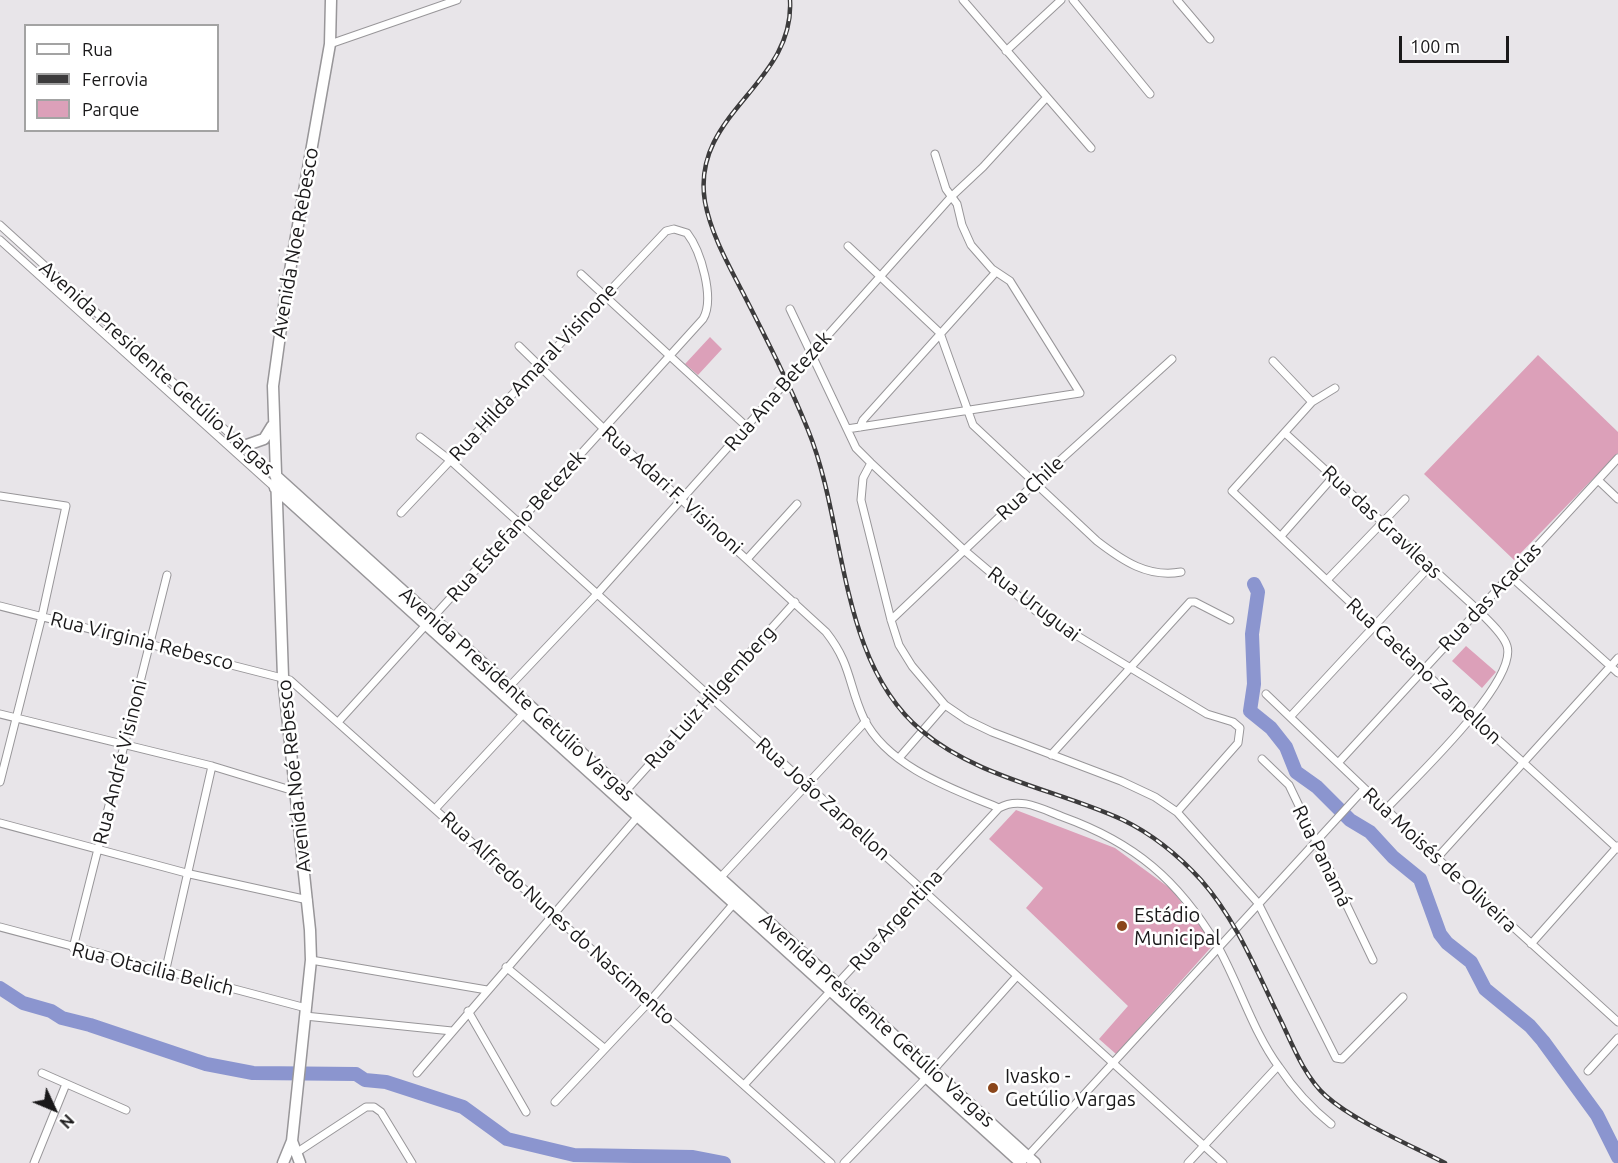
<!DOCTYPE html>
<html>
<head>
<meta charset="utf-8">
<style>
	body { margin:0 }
	#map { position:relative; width:1618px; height:1163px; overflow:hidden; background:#e8e5e9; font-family:Ubuntu,sans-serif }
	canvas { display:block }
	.legend { position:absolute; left:24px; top:24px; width:195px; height:108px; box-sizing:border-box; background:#fff; border:2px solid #a3a3a3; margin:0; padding:8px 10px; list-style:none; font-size:18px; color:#1a191a }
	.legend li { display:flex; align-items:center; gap:12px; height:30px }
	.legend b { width:30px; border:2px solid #a3a3a3 }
	.north { position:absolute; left:24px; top:1079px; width:60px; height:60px; -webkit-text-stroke:4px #fff; paint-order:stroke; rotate:134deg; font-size:16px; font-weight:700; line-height:24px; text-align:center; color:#1a191a }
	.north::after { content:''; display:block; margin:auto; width:21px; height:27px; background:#1a191a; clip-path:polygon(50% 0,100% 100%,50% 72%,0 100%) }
	.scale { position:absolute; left:1399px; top:36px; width:110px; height:27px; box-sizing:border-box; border:3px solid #1a191a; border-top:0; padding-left:8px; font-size:18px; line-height:21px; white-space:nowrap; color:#1a191a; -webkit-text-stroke:4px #fff; paint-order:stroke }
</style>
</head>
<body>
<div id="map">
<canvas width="1618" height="1163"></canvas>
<ul class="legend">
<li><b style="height:8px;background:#fff"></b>Rua</li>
<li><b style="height:8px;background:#3c3b3c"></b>Ferrovia</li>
<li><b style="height:16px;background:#dca0b9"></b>Parque</li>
</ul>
<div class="north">N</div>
<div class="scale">100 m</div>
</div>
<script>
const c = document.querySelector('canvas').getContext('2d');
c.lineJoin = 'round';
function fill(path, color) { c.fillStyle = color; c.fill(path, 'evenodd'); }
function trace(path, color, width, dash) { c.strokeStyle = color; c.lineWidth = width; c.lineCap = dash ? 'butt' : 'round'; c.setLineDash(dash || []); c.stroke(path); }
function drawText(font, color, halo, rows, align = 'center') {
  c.font = font + ' Ubuntu,sans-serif'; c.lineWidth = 5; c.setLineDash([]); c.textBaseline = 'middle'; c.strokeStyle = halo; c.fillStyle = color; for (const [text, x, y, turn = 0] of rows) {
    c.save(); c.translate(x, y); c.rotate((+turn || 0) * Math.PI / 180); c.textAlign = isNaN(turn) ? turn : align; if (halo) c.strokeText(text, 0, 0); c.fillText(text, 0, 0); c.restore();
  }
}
fill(new Path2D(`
	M710,337L722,349L698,375L685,364Z
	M1538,355L1618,432V453L1514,560L1424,474Z
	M1466,646L1496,672L1482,688L1452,661Z
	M1016,810L1115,848L1171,889L1214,944L1116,1054L1099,1039L1128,1006L1026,908L1043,888L989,839Z`), '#dca0b9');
trace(new Path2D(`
	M1254,584L1258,592L1252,634L1254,684L1250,711L1271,728L1286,747L1296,772L1317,787L1350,820L1370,832L1393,857L1420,879L1440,934L1447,943L1471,962L1485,989L1530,1026L1543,1041L1597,1115L1618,1157
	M0,988L23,1003L51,1011L62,1018L90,1025L206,1064L253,1073L356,1074L365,1080L386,1082L463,1107L507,1139L574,1155L693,1157L724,1163`), '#8b95cf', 14);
const minor = new Path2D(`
	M963,0L1091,148
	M1073,0L1150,94
	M1177,0L1210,39
	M330,44L457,0
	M1006,51L1061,0
	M0,225L275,475
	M0,240L275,488
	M848,246L940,333L973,425L1097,541C1123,561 1148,578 1181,572
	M581,274L747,427
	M790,309L856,448L871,463L964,550L1036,611L1207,714L1233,722L1240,728L1238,743L1177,812
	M519,346L603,428L826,632C852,665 848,685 864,719C888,767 953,789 999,808C1020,796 1042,809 1063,817C1135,843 1178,880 1217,945C1239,984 1253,1032 1279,1067C1293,1088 1311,1108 1331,1124
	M1273,361L1312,402
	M1335,388L1312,402L1232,491L1423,671L1618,849
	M860,427L863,420L996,272
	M847,429L1080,393L1010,281L992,269L971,245L962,225L957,204L946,189L935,154
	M1285,433L1478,610C1487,620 1503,633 1507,646C1518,682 1412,781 1386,809
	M420,437L451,461L1223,1163
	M871,463L863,478L861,500L891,620L899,645L912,666L945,705L967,720L992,732L1121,781L1155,797L1177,812L1258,903L1336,1058L1342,1059L1403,997
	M1598,480L1618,499
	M0,496L66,506L42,616L0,782
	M1281,536L1333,477
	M748,558L797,504
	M1510,576L1618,673
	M1327,580L1405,499
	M0,606L290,680L831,1163
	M891,620L1035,483L1172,359
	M507,689L597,594L952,196L983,167L1047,97
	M1266,694L1437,858L1618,1022
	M0,714L212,766L294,791
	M1290,717L1430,566
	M339,721L703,319C715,299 701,251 687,233L674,229L666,231L401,513
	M1051,755L1190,602H1195L1230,620
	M899,758L945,705
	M1262,759L1289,785L1373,960
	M1338,763L1618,458
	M623,794L795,602
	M436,808L526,711
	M0,823L190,874L308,900
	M1437,858L1618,658
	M720,878L866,721
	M0,927L306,1008
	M1531,944L1618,846
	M73,948L167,575
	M311,960L487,990
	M506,967L604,1048
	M165,973L212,766
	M468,1011L526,1112
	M305,1016L452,1031
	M1588,1071L1618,1038
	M42,1073L126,1110
	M417,1073L640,814
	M744,1085L999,808
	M555,1102L650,1001L736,901
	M296,1153L366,1107H374L381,1112L412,1163
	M1025,1159L1364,789
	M34,1163L66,1084
	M844,1163L927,1077L1017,976
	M1188,1163L1278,1066`);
const secondary = new Path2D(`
	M244,446L264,439L272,426
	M275,475L1035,1163
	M275,488L1021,1163
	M292,1141L300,1163
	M283,1163L292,1141L311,960L310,930L283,677L273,386L285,299L330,44L331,0`);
trace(minor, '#989699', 9);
trace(secondary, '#989699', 13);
trace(minor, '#fff', 7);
trace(secondary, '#fff', 10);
const rail = new Path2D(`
	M790,0C795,85 690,113 705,202C711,234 728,264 743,293C766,338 789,383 808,430C847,525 837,660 922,731C978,778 1058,790 1123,820C1152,834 1179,856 1201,880C1238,922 1258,975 1283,1025C1294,1049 1306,1078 1326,1096C1354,1121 1410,1145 1445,1163`);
trace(rail, '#3c3b3c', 4.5);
trace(rail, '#fff', 2, [7]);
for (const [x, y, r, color] of [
	[1122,926,6,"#8b461b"],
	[993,1088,6,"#8b461b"]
]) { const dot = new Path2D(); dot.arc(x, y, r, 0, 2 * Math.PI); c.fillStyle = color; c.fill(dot); trace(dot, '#fff', 2); }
drawText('20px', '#1a191a', '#fff', [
	["Avenida Noe Rebesco",295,243,-80],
	["Avenida Presidente Getúlio Vargas",157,368,42],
	["Rua Hilda Amaral Visinone",533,372,-47],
	["Rua Ana Betezek",778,391,-49],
	["Rua Chile",1030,488,-43],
	["Rua Adari F. Visinoni",672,490,42],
	["Rua das Gravileas",1382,522,43],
	["Rua Estefano Betezek",516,526,-48],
	["Rua das Acacias",1490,597,-47],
	["Rua Uruguai",1034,604,37],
	["Rua Virginia Rebesco",142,641,14],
	["Rua Caetano Zarpellon",1424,671,43],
	["Avenida Presidente Getúlio Vargas",517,694,42],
	["Rua Luiz Hilgemberg",710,697,-48],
	["Rua André Visinoni",120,762,-76],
	["Avenida Noé Rebesco",294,776,-96],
	["Rua João Zarpellon",823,799,42],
	["Rua Panamá",1322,856,64],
	["Rua Moisés de Oliveira",1440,860,43],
	["Rua Alfredo Nunes do Nascimento",558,918,42],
	["Rua Argentina",896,920,-48],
	["Rua Otacilia Belich",153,969,14],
	["Avenida Presidente Getúlio Vargas",877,1020,42]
]);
drawText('20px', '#1a191a', '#fff', [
	["Estádio",1134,915],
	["Municipal",1134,938],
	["Ivasko -",1005,1076],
	["Getúlio Vargas",1005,1099]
], 'left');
</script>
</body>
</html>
